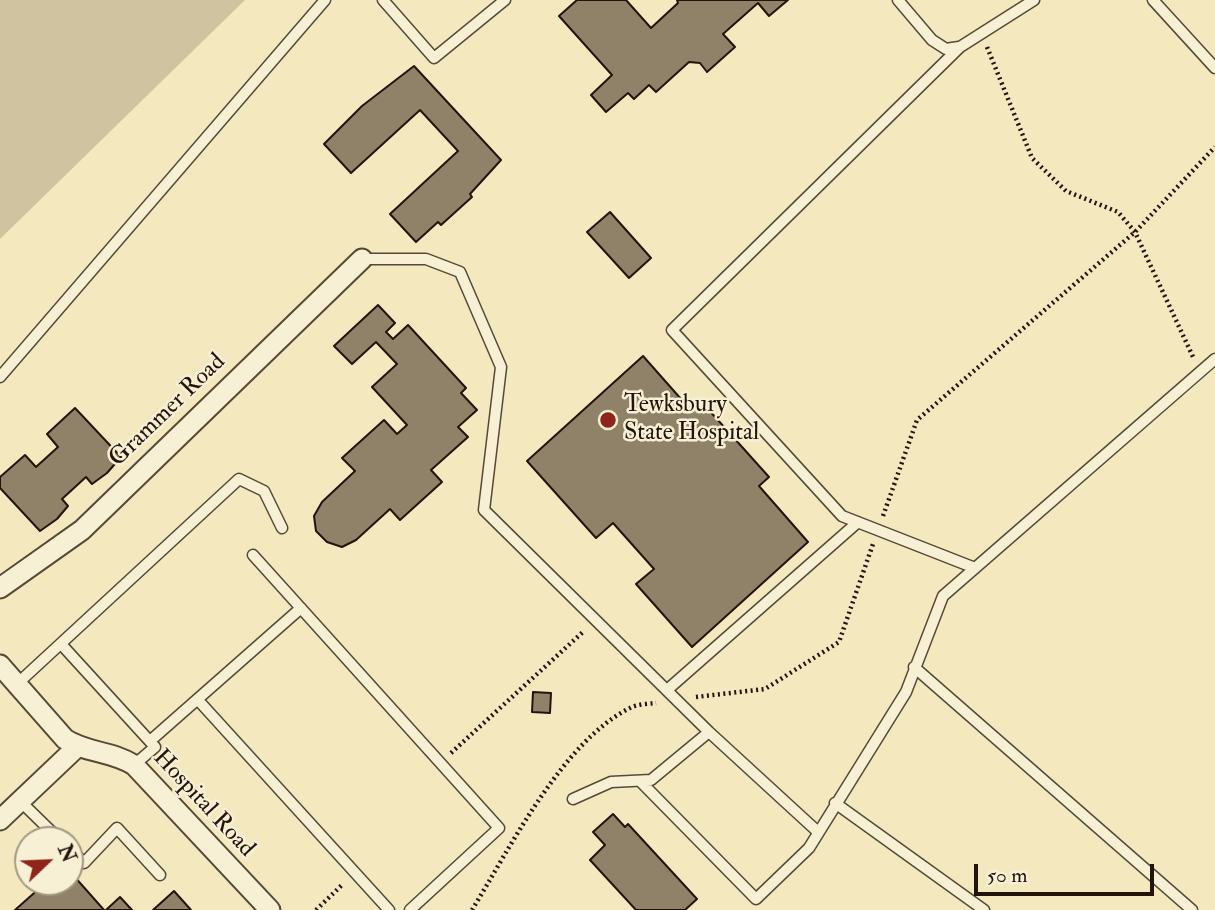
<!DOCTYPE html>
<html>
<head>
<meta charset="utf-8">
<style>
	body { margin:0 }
	#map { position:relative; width:1215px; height:910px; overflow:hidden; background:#f4e8bf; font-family:"IM FELL Double Pica",serif }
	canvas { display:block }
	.north { position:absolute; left:14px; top:826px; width:70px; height:70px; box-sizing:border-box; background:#f8f0d5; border:2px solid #a39883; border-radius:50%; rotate:67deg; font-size:19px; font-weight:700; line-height:28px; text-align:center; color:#231409 }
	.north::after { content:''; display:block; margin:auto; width:24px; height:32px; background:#8f2418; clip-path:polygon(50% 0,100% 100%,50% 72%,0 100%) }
	.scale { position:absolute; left:974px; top:864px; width:180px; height:32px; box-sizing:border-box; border:4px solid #231409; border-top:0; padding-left:9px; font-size:21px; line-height:24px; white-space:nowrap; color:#231409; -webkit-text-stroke:5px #f8f0d5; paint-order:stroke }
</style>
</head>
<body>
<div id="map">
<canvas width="1215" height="910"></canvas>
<div class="north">N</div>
<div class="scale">50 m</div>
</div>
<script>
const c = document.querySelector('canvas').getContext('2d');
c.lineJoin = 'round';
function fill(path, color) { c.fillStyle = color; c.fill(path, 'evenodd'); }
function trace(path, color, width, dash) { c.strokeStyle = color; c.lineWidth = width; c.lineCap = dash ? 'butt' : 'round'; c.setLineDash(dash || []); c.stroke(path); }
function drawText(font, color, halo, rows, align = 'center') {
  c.font = font + ' "IM FELL Double Pica",serif'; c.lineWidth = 5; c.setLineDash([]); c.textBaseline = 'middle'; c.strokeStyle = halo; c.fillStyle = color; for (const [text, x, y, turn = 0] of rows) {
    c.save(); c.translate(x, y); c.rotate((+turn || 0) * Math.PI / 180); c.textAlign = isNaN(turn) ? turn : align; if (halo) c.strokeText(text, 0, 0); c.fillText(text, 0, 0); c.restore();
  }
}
fill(new Path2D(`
	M0,0H245L0,239Z`), '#d0c4a0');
const building = new Path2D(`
	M577,0H626L651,28L678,3L677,0H788L769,16L758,3L723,34L735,47L707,72L700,63L689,62L656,92L649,85L634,99L628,93L606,112L591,95L612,75L559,16Z
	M414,66L501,160L470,194L472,197L441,225L438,222L416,242L390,214L458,151L420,110L351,173L324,144L362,106Z
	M610,212L651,258L629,278L587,232Z
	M378,305L395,323L386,332L393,339L408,325L466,388L461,393L477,410L458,427L468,437L431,470L442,482L400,520L390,509L356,540L342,547L327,542L316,531L314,516L322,502L355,471L342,458L384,420L397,434L407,425L372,387L397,364L376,342L352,364L334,346Z
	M643,356L689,408L699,399L769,477L759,486L808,542L692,647L636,584L654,569L613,523L596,538L527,461Z
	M75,408L121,457L107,473L92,484L86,477L62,499L68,506L57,519L40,531L0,488V477L25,455L36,467L58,447L47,434Z
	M533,692L551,693L550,713L532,712Z
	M613,814L625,827L628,824L697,899L685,910H636L590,860L605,845L593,832Z
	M73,875L104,910H15L42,886L46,891L56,882L62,885L70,882Z
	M174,891L191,910H153Z
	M120,897L132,910H106Z`);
fill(building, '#908268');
trace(building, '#231409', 2);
const service = new Path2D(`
	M383,0L434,58L505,0
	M898,0L932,40L946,49L959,47
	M1153,0L1215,68
	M362,259H426L460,272L501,367L484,510L709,732L818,832
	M0,377L325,0
	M253,555L499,828L410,910
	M975,568L842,516L672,330L960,47L1034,0
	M61,644L155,747L134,765
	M914,667L1192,910
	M17,684L239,479L264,491L282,528
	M667,690L858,522
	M198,700L389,910
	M150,741L301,608
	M640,781L756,899L809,848L906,692L943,596L1215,359
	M573,799L611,782L651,780L709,732
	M20,801L60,840
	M835,803L984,910
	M70,849L84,863L117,828L160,875`);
const minor = new Path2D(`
	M0,588L82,530L362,259
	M0,665L65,739C86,753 112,751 134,765L270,910
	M0,820L77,747`);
trace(service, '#574936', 13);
trace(minor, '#574936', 23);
trace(new Path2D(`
	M987,47L1032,158L1066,191L1118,212L1135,232L1194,359
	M883,516L917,420L1135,232L1215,147
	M696,697L765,689L839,642L873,544
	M451,753L584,631
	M316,910L343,884
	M472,910C510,848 563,741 630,708C637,704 648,704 656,703`), '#231409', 4.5, [2, 3.5]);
trace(service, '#f8f0d5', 10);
trace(minor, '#f8f0d5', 19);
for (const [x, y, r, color] of [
	[608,420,9,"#8f2418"]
]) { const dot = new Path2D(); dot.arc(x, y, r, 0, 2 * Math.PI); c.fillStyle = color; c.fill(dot); trace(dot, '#f8f0d5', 2.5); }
drawText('24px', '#231409', '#f8f0d5', [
	["Tewksbury",624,406],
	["State Hospital",624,434]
], 'left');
drawText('24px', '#231409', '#f8f0d5', [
	["Grammer Road",168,411,-44],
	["Hospital Road",203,804,47]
]);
</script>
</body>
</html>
